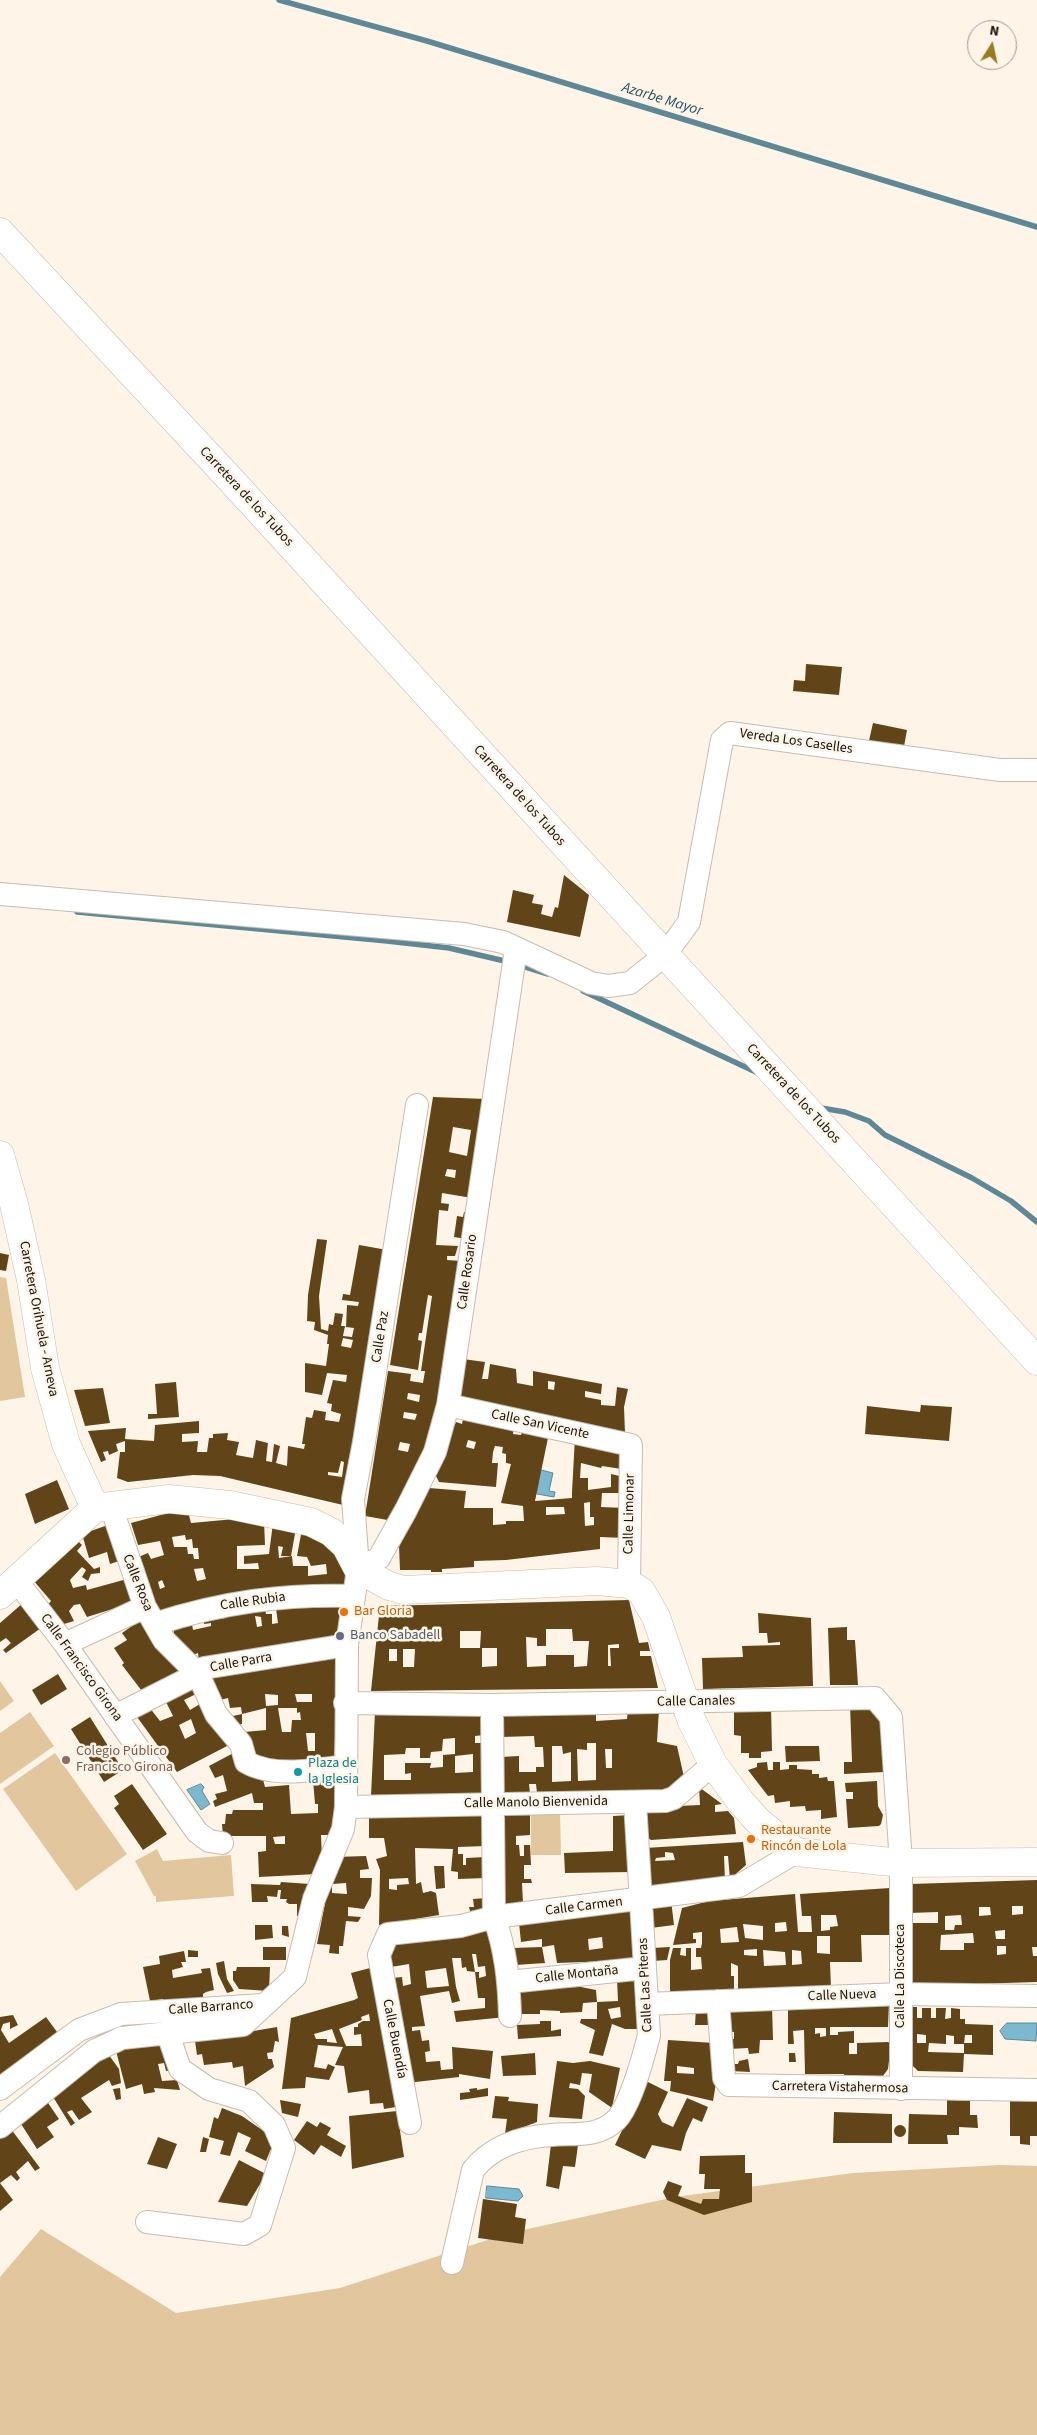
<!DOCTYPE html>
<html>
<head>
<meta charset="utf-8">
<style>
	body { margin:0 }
	#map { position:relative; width:1037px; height:2435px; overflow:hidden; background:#fef5e8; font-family:"Source Sans 3",sans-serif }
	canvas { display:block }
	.north { position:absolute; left:967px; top:20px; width:50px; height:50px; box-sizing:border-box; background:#fef5e8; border:1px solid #a29b91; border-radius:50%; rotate:10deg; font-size:14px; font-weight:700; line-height:20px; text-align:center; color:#17140e }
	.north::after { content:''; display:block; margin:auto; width:18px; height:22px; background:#9a7822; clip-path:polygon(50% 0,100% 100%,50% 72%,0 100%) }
</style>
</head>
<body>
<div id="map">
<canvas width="1037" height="2435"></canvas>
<div class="north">N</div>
</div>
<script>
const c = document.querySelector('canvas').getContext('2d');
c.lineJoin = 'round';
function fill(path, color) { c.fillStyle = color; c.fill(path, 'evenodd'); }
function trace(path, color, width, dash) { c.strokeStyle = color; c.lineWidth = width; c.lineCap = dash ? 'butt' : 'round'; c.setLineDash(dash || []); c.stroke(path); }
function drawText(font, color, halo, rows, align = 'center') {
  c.font = font + ' "Source Sans 3",sans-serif'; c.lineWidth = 5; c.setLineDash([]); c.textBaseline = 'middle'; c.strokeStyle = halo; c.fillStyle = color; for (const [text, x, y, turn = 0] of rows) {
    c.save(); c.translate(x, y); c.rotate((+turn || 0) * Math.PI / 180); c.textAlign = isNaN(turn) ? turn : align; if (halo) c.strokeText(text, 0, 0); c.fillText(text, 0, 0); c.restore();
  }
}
fill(new Path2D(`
	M0,1277L6,1278L25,1397L0,1401Z
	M0,1681L14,1701L0,1711Z
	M30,1712L54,1746L0,1784V1733Z
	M55,1753L127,1854L76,1891L3,1789Z
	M531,1812H560L561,1855H531Z
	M157,1849L163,1861L231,1855L234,1896L156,1902V1896H154L135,1861Z
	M1000,2165L1037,2166V2435H0V2277L41,2229L176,2313L340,2288L509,2233L675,2197L853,2173Z`), '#e2c69d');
const water = new Path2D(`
	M541,1470L553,1473L549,1491L555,1492L554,1497L537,1494Z
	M201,1784L204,1787L202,1791L210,1804L201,1810L187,1790Z
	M1007,2023H1037L1036,2041L1005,2039L1000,2031Z
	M487,2186L519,2189L523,2196L518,2201L486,2198Z`);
fill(water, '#7cb9d0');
trace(water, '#5e8896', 1);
trace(new Path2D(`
	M279,0L427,41L1037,227
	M77,912L387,941L449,948L509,962
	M519,965L548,974
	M583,991L758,1073
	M821,1108L845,1112L869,1121L885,1135L972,1178L1011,1201L1037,1222`), '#5e8896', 5.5);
fill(new Path2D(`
	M806,664L842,667L839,695L793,691L794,680L805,681Z
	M873,723L907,730L903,752L868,745Z
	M564,875L589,895L580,937L507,922L513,890L534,895L532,903L543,905L541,914L552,917L555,907L558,908Z
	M433,1097L486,1099L472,1198L442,1193L441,1203L449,1204L448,1211L439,1210L436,1245L458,1246L455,1256H447V1260L462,1261L437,1425L393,1521L365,1516L388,1371L411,1374L410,1381L423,1383L425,1371H421L432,1296L428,1295L422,1333H419L418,1340L422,1341L418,1370L390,1365ZM453,1127L471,1130L467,1156L449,1152ZM447,1169L456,1170L455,1178L445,1176ZM408,1393L420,1395L419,1402L407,1399ZM404,1412L417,1414L415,1420L403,1418ZM400,1442L410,1444L408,1452L398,1450Z
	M464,1212L469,1213L466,1239L454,1237L457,1216L463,1217Z
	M317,1239L327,1240L319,1296L321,1329L328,1331L329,1324L333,1325L335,1313L343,1314L341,1326H345L343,1336L352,1337L354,1328L346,1327L347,1305L358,1306L359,1302L342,1300L343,1294L350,1295L359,1245L393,1251L343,1505L220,1476L193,1475L128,1482L117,1478L120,1452H125V1441L116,1444L118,1451L109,1455L108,1451L103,1452L106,1460L101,1462L88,1431L126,1428L125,1439L154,1441L155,1425L199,1421V1433L182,1434V1442L198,1441L197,1452H207L209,1438H213V1434L228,1433L227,1440L239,1442L236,1455L253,1458L256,1440L268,1443L266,1461L272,1462L274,1444L280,1446L276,1463L287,1466L288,1446L304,1449L305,1444H302L306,1417L312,1418L314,1410L326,1412L325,1420L339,1422L341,1414L331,1411L332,1404L327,1403L333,1380L346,1382L347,1375L327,1373L322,1395L305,1392V1363L326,1366L329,1344H327L328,1335L314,1330L315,1322L307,1321L308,1295ZM343,1338L353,1340L351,1348L341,1346ZM341,1461L344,1462L342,1477L328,1475V1472L338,1473Z
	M0,1253L9,1255L6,1271L0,1270Z
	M463,1359L485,1362L482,1379H488L490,1364L516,1369L517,1383L533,1386V1371L602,1384L601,1394L585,1391V1397L601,1400V1405L615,1406L617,1387L628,1389L624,1407L625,1433L456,1401ZM548,1381L555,1382L554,1390L548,1389Z
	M176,1382L179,1417L148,1419V1414H157L155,1384Z
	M103,1388L110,1423L85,1426L74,1390Z
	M921,1405L952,1407L949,1441L865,1434L867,1406L920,1412Z
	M464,1415L514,1425L513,1434L521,1435L523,1428L549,1433L535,1501L572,1498V1492L611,1487V1474L628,1478L627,1493H602L601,1507L626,1508L625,1538L600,1537V1549L506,1560L474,1561V1567L442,1569V1572H431V1570H400L399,1546L429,1488L466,1491L464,1508H493V1525L506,1524V1521H524L523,1506L501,1503L511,1464L506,1463V1454L502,1453L503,1447L495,1446L493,1452L492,1463H498L496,1487L439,1482L435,1474L451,1437H449L456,1422L462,1424ZM468,1440L476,1442L474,1449L466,1447ZM590,1502V1517H594V1525L585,1526L584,1503ZM546,1507H564L565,1514L546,1515Z
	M575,1437L629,1447L628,1470L602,1466L601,1468L581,1463L580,1478H588V1490L572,1492Z
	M57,1480L69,1509L35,1524L25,1494Z
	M187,1508L191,1523L235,1519L264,1521L265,1545L237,1546V1569H259L258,1563L244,1564V1556L269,1554L273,1523L296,1528L291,1556H281L283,1547L278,1546L279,1558L292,1556L293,1566H308V1576L327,1574L326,1564L311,1566L307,1557L297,1556L302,1529L341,1549L348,1583L343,1590L158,1617L136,1558L148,1553L151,1559L164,1555L160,1541L138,1545L131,1523ZM185,1535L186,1540L192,1539L193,1548H198L199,1559H194L193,1554H188L187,1547H174L172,1537ZM203,1568L206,1579L197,1581L194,1569ZM162,1580L165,1587L160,1589L158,1582Z
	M111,1524L122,1560L110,1564L107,1552L89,1558L82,1534Z
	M76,1539L82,1545L77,1551L94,1569L100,1567V1573L91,1574L88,1581L82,1577L86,1570L82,1567L70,1580L73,1588L86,1585L87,1590L127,1579L135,1602L87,1617L80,1604L74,1605L69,1611L74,1621L64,1624L47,1606L51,1601L33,1580Z
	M629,1600L639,1643L648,1642L650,1651H640V1656H651L658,1688L371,1691L380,1606ZM546,1629H572L573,1641H589L587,1666L574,1667V1655H546V1666L527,1667L526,1637L537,1638V1646H546ZM460,1631H481L480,1648H460ZM619,1644V1648H610L611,1666H608V1645ZM482,1648H497V1666L482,1667ZM389,1649H397V1661H389ZM403,1649H415L414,1667H403Z
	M342,1601L339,1638L199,1661L198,1653L190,1656L175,1638L172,1623L191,1619L193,1630L211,1626V1623L204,1624L202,1616L218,1613L219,1619L226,1618L225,1611L264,1604L266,1614H272V1624L278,1623L275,1602ZM255,1616L261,1617L262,1626L257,1627Z
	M23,1603L41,1628L6,1653L3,1650L11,1643L6,1638L0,1642V1623Z
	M758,1613L811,1618L813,1686L703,1689L702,1658L743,1657L742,1646L780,1645V1642L768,1643L767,1633H759Z
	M142,1619L186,1676L145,1695L122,1665L124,1663L114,1648L127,1640L122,1633Z
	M847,1627V1640H855L858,1685H830L828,1628Z
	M339,1655L334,1758L253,1764L244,1732L266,1730V1708L242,1714L241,1707L230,1708L228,1698L212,1702L206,1676ZM265,1694L278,1695V1705L266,1706ZM295,1694H312V1702H297ZM278,1708H297V1713L300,1712L301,1720H292L291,1732H282ZM306,1733H315V1751H308Z
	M58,1674L67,1689L41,1705L32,1690Z
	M196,1681L200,1692L184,1700L190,1710L205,1701L229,1745L177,1772L132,1710L146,1703L160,1721L173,1716L163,1696ZM191,1719L196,1733L185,1739L179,1725Z
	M850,1704L880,1708L884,1772L844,1774V1762H852Z
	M771,1706L772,1751L761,1752V1758H749V1753H741V1736L734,1735V1707Z
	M628,1708L659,1709L657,1742L677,1746L684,1777L670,1792L537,1793L536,1784H529L530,1794H502L501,1757L519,1756V1772H536V1767H544L543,1747H535L534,1736L501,1737L502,1709H596V1721L627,1719ZM587,1743H596V1780L578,1781L577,1749L587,1750ZM552,1746H562L563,1754L571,1752V1781L552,1782ZM605,1749H612V1768H606Z
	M483,1711L484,1735L475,1736V1743H484V1794L371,1796L375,1712ZM455,1738V1756L473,1754V1772L455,1773V1754L443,1755V1767L430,1768L431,1763H405V1774L411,1773V1780H384V1755L405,1754L406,1748H420V1758H430L431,1752L442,1751L443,1739Z
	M242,1714V1724L230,1727L224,1718Z
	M90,1717L123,1770L104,1782L71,1729Z
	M785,1746H819L820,1761L786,1762Z
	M239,1750L260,1768L265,1787L289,1785L291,1814L318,1813V1804H315L313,1780L335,1776L337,1835H321L322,1859L317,1874L259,1877L258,1852L266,1851V1836H223L222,1824H225L226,1814H232L233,1810H263V1803H254L252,1793L215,1807L213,1801L217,1799L215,1794L227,1791L223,1775L215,1778L209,1766ZM285,1836V1844H275L273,1837Z
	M767,1762L768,1770H773V1762H780V1770L789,1769V1765H797V1769L812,1770V1774H819V1778L827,1777L828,1781H834L837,1817L821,1819V1810L806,1811L805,1806L790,1807V1801L775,1803L774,1795L768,1796L748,1770L757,1767V1763Z
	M877,1781L878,1806L883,1815L881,1824L879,1826L848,1828L846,1799H853V1792H846L845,1783Z
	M132,1784L167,1834L143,1850L114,1808L119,1804L114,1796Z
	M699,1787L722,1804L715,1805V1812L728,1811L734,1818L736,1834L651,1840L642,1834L641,1813L678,1806L700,1805Z
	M502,1811H530V1835L516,1836V1845H519L520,1856H524V1845H530L531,1865H524V1879H531L532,1883H522L523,1903L504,1905Z
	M369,1812H486V1846L458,1847V1854H463V1865H466V1858L486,1857V1878L458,1879V1872L451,1871L453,1849L415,1848L416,1884L421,1882L423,1893L431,1891L436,1893L439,1915L379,1925L380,1870L376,1859L387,1856L384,1838H369ZM408,1878L409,1884L397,1885V1890L389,1889V1879Z
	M631,1815L632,1872L565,1873L564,1853L613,1851V1816Z
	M743,1842L746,1865L730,1879L728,1856H724L725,1880L649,1889L645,1848ZM665,1852L673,1853L675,1860L655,1861L656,1858L665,1857Z
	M366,1856L369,1869L360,1870V1878H372L371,1896L364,1909L348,1907V1916L361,1917L358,1922L346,1921L343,1946H339V1954L329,1953L330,1945L317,1944L334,1857ZM346,1883L347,1894L332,1893V1884Z
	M434,1866H444L445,1888L436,1889Z
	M1037,1880V1947H1032L1033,1956H1037V1982L907,1986L908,1923H938V1912L909,1913L910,1884ZM1012,1906H1023V1914L1012,1915ZM979,1907H990L991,1915L979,1916ZM961,1915L962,1925H955L954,1930H945V1916ZM1005,1930V1939H996L995,1931ZM973,1933L974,1943H964V1950H940L941,1935ZM997,1946H1006V1954L997,1955Z
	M281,1882L310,1884L308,1916H297V1904H289L286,1902L287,1899H280L281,1890H278L277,1897L267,1896L268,1902H252L251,1884L280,1885Z
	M890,1888L889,1935H861L862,1962H830L831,1989L738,1992V1966L731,1963V1976H734V1992L670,1994V1960L673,1948H681L680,1955L686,1956V1948H691V1970L702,1969L701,1957H696V1948H701L702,1943V1932L693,1933V1939H696V1943L673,1945L682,1908L709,1901L795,1894L798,1932H812L811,1916H802L800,1894ZM821,1915H836L838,1926L830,1927V1930L821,1931ZM786,1922L787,1931L775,1932V1923ZM743,1924L763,1926V1940L745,1938ZM737,1927L739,1942L721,1943L720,1929ZM817,1936H830V1954L817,1953ZM757,1949V1956L744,1955V1950ZM763,1950L785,1952L786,1965L764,1966ZM792,1950L801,1951L802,1964L792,1965Z
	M487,1898L484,1909L470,1911L469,1907H474L473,1899Z
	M671,1900L674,1925L651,1928L649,1903Z
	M634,1906L637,1960L557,1963L554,1945L542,1947V1939L521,1942L519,1923ZM602,1937L603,1948L589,1950L588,1939Z
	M255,1925H272L273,1938L255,1940Z
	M282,1926H288L289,1937L282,1935Z
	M497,1926L506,2017L456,2022L454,2011L485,2008V1998H478L475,1972H479V1978L486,1976L485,1966L478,1967L476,1954H472L475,1972L467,1971L466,1967L462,1968L461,1958H452L456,1987L460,2001L452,2003L449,1991L420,1996L425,2026L412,2027V2031L420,2030L422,2041L429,2040L430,2051L425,2052L426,2062L440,2061L441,2070L453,2069L452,2047L493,2051L490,2079L459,2074V2077L407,2083L392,1978L402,1977L403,1986L411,1984L409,1964L391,1967L387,1943ZM446,1968L449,1986L427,1988L425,1971Z
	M263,1947H286V1960H263Z
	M542,1947L545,1963L515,1965L513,1948Z
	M670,1947L667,1960L653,1961L652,1948Z
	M188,1950L198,1951V1957H188Z
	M184,1951L186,1962H181L183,1967L172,1970L173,1978L202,1973L201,1969L210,1968L214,1990L206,1992L203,1994V1997L178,2003H164L163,1999L150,2001L143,1967L160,1964L159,1956Z
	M224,1961L227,1979L234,1991L227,1993L218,1974L216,1963Z
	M237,1967H270L269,1991L239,1989L233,1980V1971H236Z
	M374,1967L396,2107L384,2109L383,2103L370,2104L369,2090L348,2093L344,2066L335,2065L343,2047L318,2045L314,2067L326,2069L328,2064L335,2067L329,2080L306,2077L305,2088L282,2089L291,2018L354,2000L358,1998L351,1973ZM369,2014L370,2021H363L358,2024V2027H354V2035L361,2034L362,2046H346L339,2029L362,2020L361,2017ZM332,2029L337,2043L327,2042V2039H316L314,2034Z
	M641,1971L643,2029H625L612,2024L603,2056L589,2053L595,2030L580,2023L581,2019H597V2002L618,2001L617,1979ZM620,2007L621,2017L611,2019L608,2009Z
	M581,1987L596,1990L597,2002L583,2003L582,2012L560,2013V2011L540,2010V2014H515V1989Z
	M889,2002L888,2027H830V2035H838V2032L854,2031V2043H849V2054H857V2043L888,2042L891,2044L888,2069L883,2076L858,2078V2075H854V2077H844V2074H805L804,2030L793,2031L794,2044H788V2006ZM815,2028H826V2036L820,2037V2033L815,2034Z
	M772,2006L773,2040H760L759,2053L749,2054L748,2048L729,2049L727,2039H734V2032H726L723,2007Z
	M908,2007H917V2018H922V2008H931V2018H936V2008H946L945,2019L951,2018V2008L960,2009V2019H965V2024L993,2025V2055L964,2054L963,2072L918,2071L908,2061ZM917,2034L926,2035V2043H917ZM946,2035L954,2036V2044H964L965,2035H972V2043H964V2053L928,2052L929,2043L946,2044Z
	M696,2008L713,2009V2025H695Z
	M13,2015L18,2025L10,2029V2022L3,2024L1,2030L9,2043L46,2017L60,2036L0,2079V2017Z
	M540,2021H551V2031L561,2029V2036L518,2039L517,2025L540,2024Z
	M277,2027L279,2042L275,2041L273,2052L267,2053L268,2059H272L274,2067L245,2086L243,2066L233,2068L232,2062L204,2065L202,2054L197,2055L195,2041Z
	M164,2036L174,2070L166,2071L164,2063L158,2064L162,2081L177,2080L180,2090L154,2088L155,2092L144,2094L142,2084L126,2089L116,2051Z
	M668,2040L714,2043L716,2083L713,2101L670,2091L671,2081H664ZM677,2066L694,2068V2074L677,2073Z
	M106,2051L119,2069L121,2083L112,2086L109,2080L81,2098L92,2112L79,2120L72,2110L67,2112L75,2123L71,2126L50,2092Z
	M535,2053L536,2075L503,2076L501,2056Z
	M789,2053H795L796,2062H789Z
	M748,2059L750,2072L731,2071L730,2064H738L739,2061Z
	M557,2061L573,2063L590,2061L620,2068L612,2108L589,2092L592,2074L582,2073L580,2085L570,2083L569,2088L578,2089L585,2096L582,2119L549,2117Z
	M646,2081L668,2092L658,2114L662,2122L673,2127L687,2098L708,2107L702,2122L693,2118L686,2133L681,2151L652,2145L645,2159L615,2145Z
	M120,2088L121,2099L116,2100L113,2089Z
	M477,2088V2090L488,2088V2096L460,2100V2093L470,2092L469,2089Z
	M495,2096L509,2097L508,2101L538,2104L537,2122L505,2134L507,2119L492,2118Z
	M44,2097L59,2119L47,2127L54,2137L37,2149L16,2116Z
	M280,2100L301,2104L298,2117L282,2113Z
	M947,2100L970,2101V2115H977L978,2128L959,2127V2135H947L948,2144H908L909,2114L947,2115Z
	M1010,2100H1037V2136H1030V2145L1020,2144V2136H1010Z
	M222,2108L242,2116L275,2139L266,2161L245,2151L251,2138L238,2132L230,2156L220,2154L224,2141L209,2137L214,2117L218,2119Z
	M397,2111L404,2157L352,2169L349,2116Z
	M834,2112L892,2114V2143H833Z
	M307,2121L317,2127L320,2122L331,2128L327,2135L346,2146L341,2157L321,2145L314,2155L294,2140Z
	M894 2131a6 6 0 1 1 12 0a6 6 0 1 1-12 0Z
	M11,2129L40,2168L35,2171L28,2161L16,2172L20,2178L17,2181L11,2175L0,2183L13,2200L0,2211V2138Z
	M158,2137L177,2144L167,2169L147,2164Z
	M203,2137L209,2139L206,2152H200Z
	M551,2144L578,2145L575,2167L563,2166L559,2189L546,2186Z
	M745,2155V2173H752V2202L704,2215L667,2200L663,2192L668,2181L682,2186L678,2196L701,2204L703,2199H719L720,2189H704L705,2174H699L700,2156Z
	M239,2160L266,2174L247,2206L218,2202Z
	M483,2199L517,2204L515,2217L526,2219L523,2244L478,2238Z`), '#614518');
const street = new Path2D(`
	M0,894L464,934L503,942L591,983L608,986L630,983L665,955L689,922L722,740L730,733L1000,770H1037
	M448,1405L631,1445L629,1584
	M111,1506L145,1607L164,1640L198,1674L216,1714L241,1744L246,1762C273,1778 316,1770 346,1766
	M358,1569L379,1558L406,1510L435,1452L448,1405L516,949
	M16,1580L65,1644L197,1832L209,1841L222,1843
	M155,1624C223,1602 283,1594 354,1596
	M65,1644L145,1607
	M345,1703L492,1705L875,1698L891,1717L901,1863V2089
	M492,1705L494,1917C506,1950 509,1982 510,2016
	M115,1716L198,1674L204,1668L347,1645
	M346,1807L665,1801L674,1798L713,1764
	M509,1982L645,1968
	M718,2001L724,2078L729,2085L1037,2090
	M647,2004L901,1994L1037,1996
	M0,2089L79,2030L121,2014L263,2005
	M410,2123L379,1955L388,1934L461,1926L494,1917L739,1886L796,1852
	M0,2127L94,2051L122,2038L243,2025L295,1977L314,1899L343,1829L346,1807L347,1645L358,1569L353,1499L364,1442L417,1105
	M147,2222L244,2234L260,2225L284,2148L274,2125L249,2101L209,2089L180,2069L168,2034
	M452,2263L473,2170C492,2146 521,2137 551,2135C574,2133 598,2138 616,2120C630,2106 644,2055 649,2035L635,1802`);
const secondary = new Path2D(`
	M0,232L230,479L1037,1361
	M0,1155L14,1204L31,1280L45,1368L66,1444L95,1508
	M0,1595L95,1508L169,1499L230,1505L311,1522L331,1532L346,1546L358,1569L389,1586L404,1590L597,1581L629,1584L641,1591L656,1617L691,1719L713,1764L741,1802L758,1821L796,1852L901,1863L1037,1862`);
trace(street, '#c7bcad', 24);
trace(secondary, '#c7bcad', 29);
trace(street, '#fff', 22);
trace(secondary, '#fff', 28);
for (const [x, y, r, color] of [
	[344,1612,5,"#e8710a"],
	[340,1636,5,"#5c6f8a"],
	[66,1760,5,"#8d6e63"],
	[298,1772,5,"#0f9aa8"],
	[751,1839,5,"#e8710a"]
]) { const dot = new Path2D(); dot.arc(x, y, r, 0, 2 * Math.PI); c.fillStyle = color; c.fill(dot); trace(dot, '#fef5e8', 2); }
drawText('14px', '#17140e', '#fef5e8', [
	["Carretera de los Tubos",246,497,47],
	["Vereda Los Caselles",796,742,8],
	["Carretera de los Tubos",519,796,48],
	["Carretera de los Tubos",793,1094,47],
	["Calle Rosario",468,1272,-82],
	["Carretera Orihuela - Arneva",38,1319,79],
	["Calle Paz",381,1337,-81],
	["Calle San Vicente",540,1425,12],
	["Calle Limonar",630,1514,-89],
	["Calle Rosa",137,1583,68],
	["Calle Rubia",253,1602,-8],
	["Calle Parra",241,1663,-10],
	["Calle Francisco Girona",81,1668,54],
	["Calle Canales",696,1702,-1],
	["Calle Manolo Bienvenida",536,1803,-1],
	["Calle Carmen",584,1907,-7],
	["Calle Montaña",577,1975,-6],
	["Calle La Discoteca",901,1976,-90],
	["Calle Las Piteras",646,1985,-93],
	["Calle Nueva",842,1996,-2],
	["Calle Barranco",211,2008,-4],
	["Calle Buendía",394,2039,79],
	["Carretera Vistahermosa",840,2088,1]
]);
drawText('14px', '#c56008', '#fef5e8', [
	["Bar Gloria",354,1612],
	["Restaurante",761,1831],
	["Rincón de Lola",761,1847]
], 'left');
drawText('14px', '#4e5e75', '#fef5e8', [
	["Banco Sabadell",350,1636]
], 'left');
drawText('14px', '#785e54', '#fef5e8', [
	["Colegio Público",76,1752],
	["Francisco Girona",76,1768]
], 'left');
drawText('14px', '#0d838f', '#fef5e8', [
	["Plaza de",308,1764],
	["la Iglesia",308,1780]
], 'left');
drawText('italic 15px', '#1e5162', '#fef5e8', [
	["Azarbe Mayor",662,100,17]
]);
</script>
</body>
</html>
